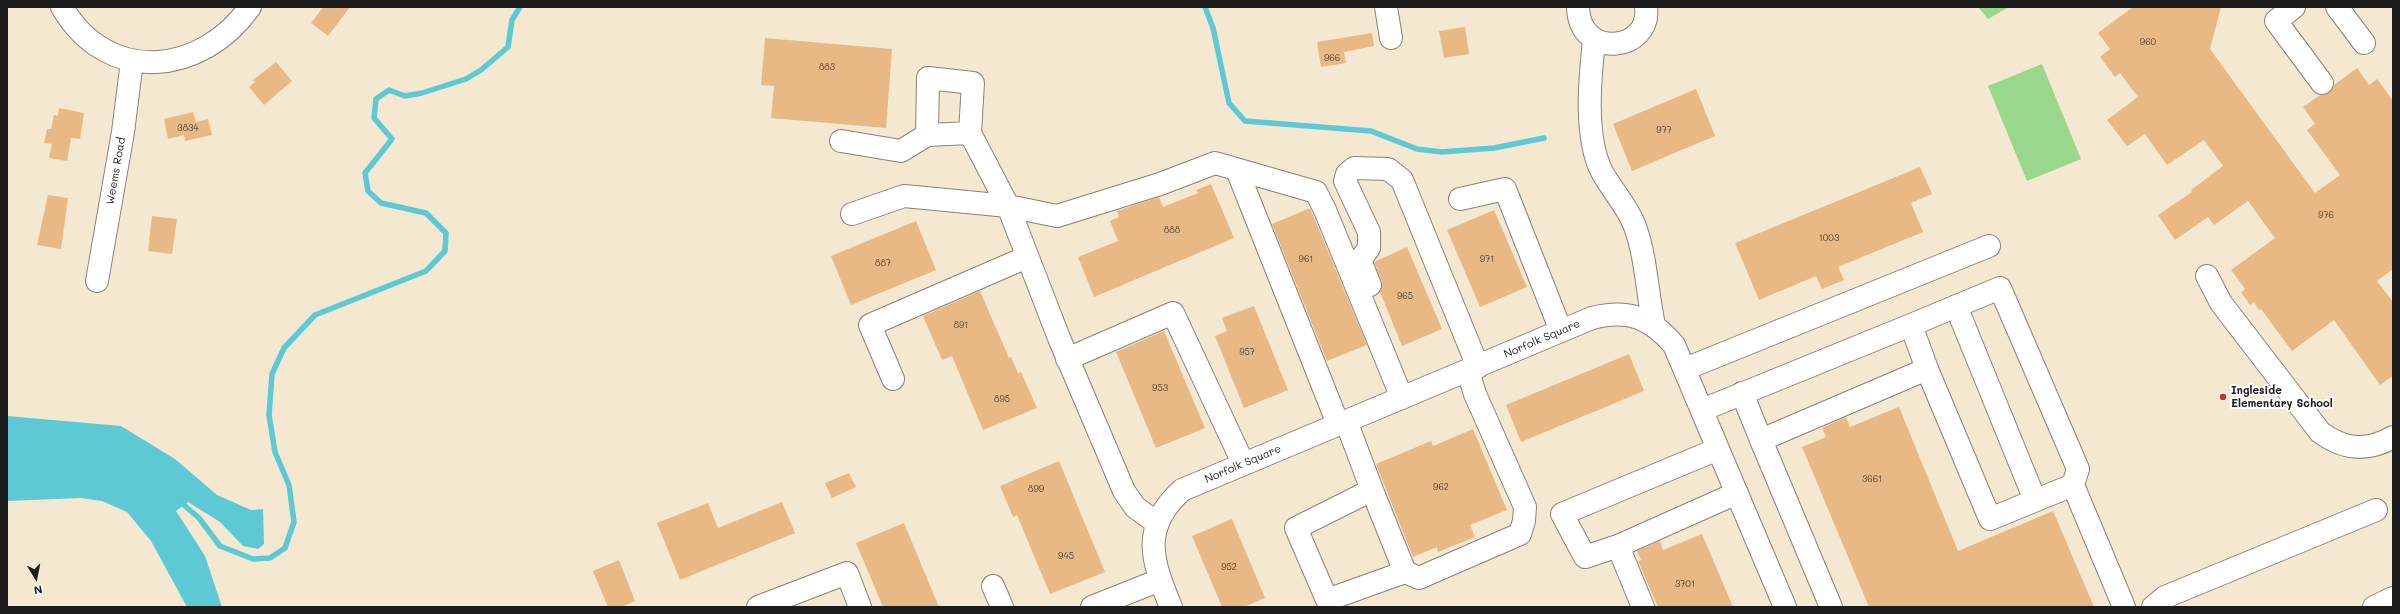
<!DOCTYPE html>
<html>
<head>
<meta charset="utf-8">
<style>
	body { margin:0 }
	#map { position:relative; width:2400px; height:614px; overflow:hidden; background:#f4e8d1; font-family:Mali,sans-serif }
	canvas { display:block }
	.frame { position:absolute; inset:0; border:8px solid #1c1c1c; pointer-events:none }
	.north { position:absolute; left:16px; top:558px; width:40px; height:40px; -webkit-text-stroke:3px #fff; paint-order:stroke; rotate:170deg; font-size:11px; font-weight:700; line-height:16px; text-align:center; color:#1c1c1c }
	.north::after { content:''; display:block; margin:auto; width:14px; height:18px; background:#1c1c1c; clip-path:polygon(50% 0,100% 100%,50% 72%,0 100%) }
</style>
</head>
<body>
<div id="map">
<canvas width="2400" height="614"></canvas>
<div class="frame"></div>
<div class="north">N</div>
</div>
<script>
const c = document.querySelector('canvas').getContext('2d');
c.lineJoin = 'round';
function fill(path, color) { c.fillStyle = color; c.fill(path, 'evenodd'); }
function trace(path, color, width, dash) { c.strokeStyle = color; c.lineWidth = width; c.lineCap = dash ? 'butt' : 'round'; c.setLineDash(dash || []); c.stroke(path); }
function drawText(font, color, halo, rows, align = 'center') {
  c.font = font + ' Mali,sans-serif'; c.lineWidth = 4; c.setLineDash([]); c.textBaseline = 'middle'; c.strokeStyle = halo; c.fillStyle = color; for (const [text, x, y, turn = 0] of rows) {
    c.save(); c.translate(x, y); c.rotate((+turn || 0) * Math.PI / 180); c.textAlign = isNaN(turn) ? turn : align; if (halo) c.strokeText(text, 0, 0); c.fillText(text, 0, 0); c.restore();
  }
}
fill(new Path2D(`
	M1978,7H2009L1988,19Z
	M2042,64L2081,159L2027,181L1988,86Z`), '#99d78c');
fill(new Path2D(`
	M7,416L121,426L175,459L217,495L251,510L263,509L264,544L258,549L243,546L220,522L188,502L176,511L205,556L222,607H187L151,541L127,512L102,501L81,498L7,501Z`), '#5dc9d5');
trace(new Path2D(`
	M1205,7L1213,28L1229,103L1245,121L1371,131L1417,149L1442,152L1494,148L1544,138
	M178,500L199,518L220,546L253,559L270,558L285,548L294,522L289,485L275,452L269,415L272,374L284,348L315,315L426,271L445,251L446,233L426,213L381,203L368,191L365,173L392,139L374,118L376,99L389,90L405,96L422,93L466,79L481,70L508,47L512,20L520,7`), '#5dc9d5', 5.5);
fill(new Path2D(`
	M323,7H350L328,36L311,23Z
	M2133,7H2221L2210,49L2315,193L2340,175L2307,130L2315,124L2303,107L2320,95L2329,93L2334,85L2357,68L2369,85L2377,79L2393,101V269L2377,281L2393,302V376L2380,385L2334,320L2292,351L2261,309L2259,310L2254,302L2250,305L2241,292L2245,289L2231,270L2275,238L2248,201L2214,225L2208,217L2175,240L2158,215L2192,192L2191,190L2223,166L2204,140L2167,165L2145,134L2127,146L2107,120L2138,97L2120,73L2115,77L2100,57L2110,49L2098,33Z
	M1465,27L1469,54L1444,58L1439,31Z
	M1372,33L1374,46L1344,52L1346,63L1321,67L1317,42Z
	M765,38L892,49L886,128L771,118L774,86L761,85Z
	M276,62L292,81L264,105L249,87L255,82L253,80Z
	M1696,89L1715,136L1632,171L1613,124Z
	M59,108L84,113L80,139L71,138L67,161L49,158L52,144L44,143L47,129H51L54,115L58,116Z
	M193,112L196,122L208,119L212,135L185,141L184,135L168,139L164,119Z
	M1920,167L1932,194L1911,203L1923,232L1838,267L1844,280L1822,289L1816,276L1759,300L1735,243Z
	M1211,184L1234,238L1094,297L1078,257L1118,241L1110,221L1119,217L1117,211L1159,197L1163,207L1198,193L1196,190Z
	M48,195L68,198L61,249L37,245Z
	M1310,208L1367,345L1327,361L1272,224Z
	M1494,210L1527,287L1480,307L1447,230Z
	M152,216L177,219L172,254L148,251Z
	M916,221L936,270L851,305L831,256Z
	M1407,247L1442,329L1402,346L1380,292L1382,281L1374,262Z
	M980,291L1009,358L1011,357L1018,373L1021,372L1037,408L983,430L952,356L942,360L923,316Z
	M1254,306L1288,390L1244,408L1215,336L1227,331L1222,318Z
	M1164,331L1205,428L1156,448L1116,352Z
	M1629,354L1644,391L1521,442L1506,405Z
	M1899,407L1958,551L2053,511L2094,607H1869L1802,447L1826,437L1822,428L1846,417L1850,427Z
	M1473,429L1507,510L1470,525L1475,537L1438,552L1437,547L1413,557L1376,464L1431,441L1433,446Z
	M1059,461L1105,572L1050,594L1017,515L1013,517L1000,486Z
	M849,473L856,487L832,498L825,483Z
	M782,502L795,533L680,580L657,523L708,503L718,528Z
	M1232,519L1265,598L1244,607H1222L1192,536Z
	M904,523L939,607H883L856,543Z
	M1702,534L1733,607H1658L1638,561L1641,560L1637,551L1660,541L1663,550Z
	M619,560L635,601L621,607H608L593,571Z`), '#e9b985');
const minor = new Path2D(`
	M62,7C108,86 202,75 250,7
	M1386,7L1391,38
	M1578,7C1579,60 1652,52 1646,7
	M2294,7L2276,21L2322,83
	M2337,7L2364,43
	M1594,40C1590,78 1584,137 1602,172C1612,190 1626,205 1634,224C1646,254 1647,293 1654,325
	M927,135L928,78L973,83L970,133
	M841,141L901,151L927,135L970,133L1008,206L1059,338L1124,491L1135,507L1157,523
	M1237,170L1338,424
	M1460,199L1505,189L1561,331
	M852,214L904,196L1008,206L1057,216L1160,184L1215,163L1316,192L1325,210L1402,398
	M2207,276L2221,303L2320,432C2344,450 2367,452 2393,437
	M97,281L123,132L132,61
	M1370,285L1360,260L1369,248V232L1345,181L1347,174L1354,168L1388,169L1402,180L1478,367
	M1956,306L2035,500
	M1911,325L2000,288L2078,469L2073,485L1990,519L1927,369
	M1067,359L1173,313L1243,463
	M1685,369L1989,246
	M893,379L870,325L1027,257
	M1742,393L1761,440
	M1702,410L1911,325L1927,369L1761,440L1831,607
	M1346,421L1372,490L1296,528L1327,600L1405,572L1419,578L1520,534L1524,521L1525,507L1475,394L1468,371
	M1718,449L1562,514L1585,557L1618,546L1737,493
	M2073,485L2124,607
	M1372,490L1405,572
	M1618,546L1643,607
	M993,586L1002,607
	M758,607L847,573L860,607
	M1092,607L1160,580
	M1171,607C1152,561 1140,528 1182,490L1592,318C1628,309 1650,317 1674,345L1785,607
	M2153,607L2165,597L2376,510`);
const major = new Path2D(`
	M2374,607L2393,598`);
trace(minor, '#888276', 24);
trace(major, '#888276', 24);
trace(minor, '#fff', 22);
trace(major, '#fff', 22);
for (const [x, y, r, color] of [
	[2223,397,4,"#c8321e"]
]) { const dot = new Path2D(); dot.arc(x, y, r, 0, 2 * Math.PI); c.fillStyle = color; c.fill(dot); trace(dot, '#fff', 1.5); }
drawText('9px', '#4f4336', null, [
	["960",2148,42],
	["966",1332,58],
	["883",827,67],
	["3834",188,128],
	["977",1664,130],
	["976",2326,215],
	["888",1172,230],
	["1003",1829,238],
	["961",1306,259],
	["971",1487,259],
	["887",883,263],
	["965",1405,296],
	["891",961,325],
	["957",1247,352],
	["953",1160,388],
	["895",1002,399],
	["3661",1872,479],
	["962",1441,487],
	["899",1036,489],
	["945",1066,556],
	["952",1229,567],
	["3701",1685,584]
]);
drawText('11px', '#1c1c1c', '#fff', [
	["Weems Road",116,171,-80],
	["Norfolk Square",1542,339,-23],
	["Norfolk Square",1243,464,-23]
]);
drawText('bold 11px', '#1c1c1c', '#fff', [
	["Ingleside",2231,391],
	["Elementary School",2231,404]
], 'left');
</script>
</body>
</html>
